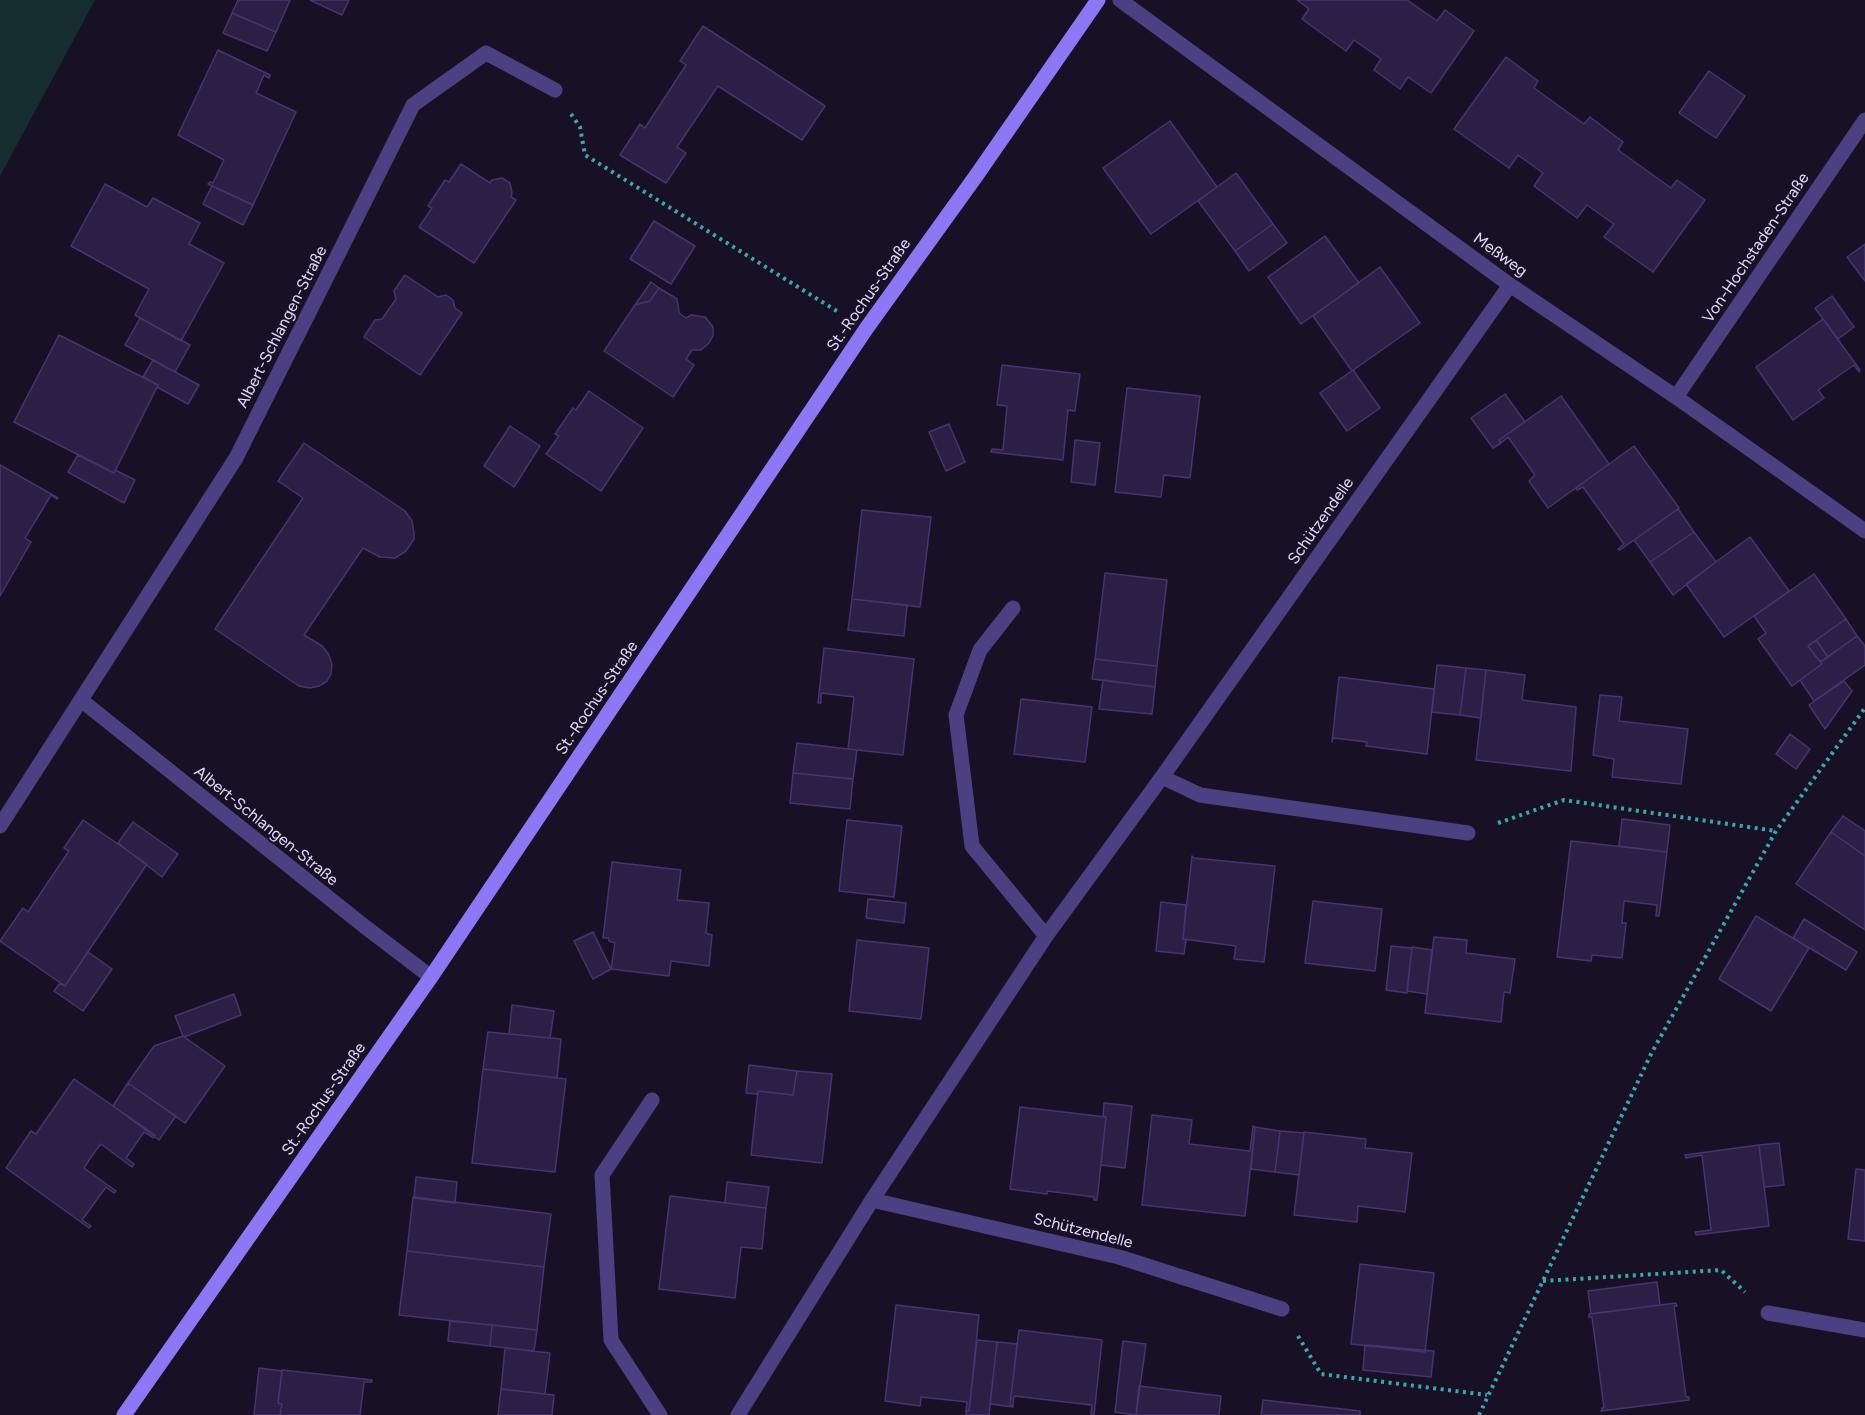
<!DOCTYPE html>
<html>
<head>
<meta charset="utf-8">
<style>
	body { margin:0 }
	canvas { display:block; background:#181126 }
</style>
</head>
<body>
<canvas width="1865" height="1415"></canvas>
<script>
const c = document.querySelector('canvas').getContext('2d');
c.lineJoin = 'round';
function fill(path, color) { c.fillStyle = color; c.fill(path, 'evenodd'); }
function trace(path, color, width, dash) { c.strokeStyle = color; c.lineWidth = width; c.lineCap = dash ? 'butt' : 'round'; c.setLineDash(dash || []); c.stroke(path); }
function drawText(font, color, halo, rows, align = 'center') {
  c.font = font + ' Figtree,sans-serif'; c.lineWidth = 4.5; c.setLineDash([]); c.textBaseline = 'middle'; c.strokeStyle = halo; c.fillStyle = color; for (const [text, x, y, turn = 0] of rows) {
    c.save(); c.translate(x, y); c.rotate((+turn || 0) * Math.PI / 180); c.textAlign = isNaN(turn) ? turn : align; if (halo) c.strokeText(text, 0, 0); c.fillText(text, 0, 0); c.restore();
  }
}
fill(new Path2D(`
	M0,0H95L0,176Z`), '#152d2f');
const building = new Path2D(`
	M238,0H290L276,32L232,13Z
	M310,0H349L342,15Z
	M1297,0H1407L1437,21L1445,10L1474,31L1431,93L1408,77L1400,89L1374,70L1381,59L1354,40L1346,51L1302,19L1309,9Z
	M232,13L276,32L267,51L223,33Z
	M703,26L825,106L802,140L718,86L677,147L686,153L666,183L620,155L640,124L645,128L686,65L680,61Z
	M218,50L270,75L269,78L264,75L256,93L296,112L253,205L208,184L210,182L213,183L224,160L178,135Z
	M1506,57L1538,81L1534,88L1584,124L1590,117L1623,142L1618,150L1671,188L1677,180L1705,200L1653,272L1604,237L1614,224L1587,205L1577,218L1534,186L1543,173L1518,155L1509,168L1454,129Z
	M1709,71L1745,96L1716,138L1679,113Z
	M1170,121L1217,187L1151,234L1103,168Z
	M461,164L490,183L492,180L502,178L510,183L512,193L511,197L516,200L474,263L419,227L432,208L428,206L445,180L449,182Z
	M1236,173L1273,224L1235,251L1198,201Z
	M105,184L147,207L153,198L200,223L189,244L224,263L181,341L135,315L149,289L71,246Z
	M212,186L253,205L243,225L203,204Z
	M654,221L695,246L671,284L630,259Z
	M1273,224L1287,243L1249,271L1235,251Z
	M1325,236L1359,283L1301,324L1268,277Z
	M1865,244V281L1847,257Z
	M1380,267L1420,323L1352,371L1313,316Z
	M405,275L438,297L446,295L453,300L455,308L462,313L420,375L364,337L375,320L382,319L396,299L394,291Z
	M651,282L659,288L650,301L635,305Z
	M659,288L677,299L679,313L686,318L691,315L705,317L713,327V336L709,343L701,350H692L686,359L694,365L673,397L604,351L635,305L650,301Z
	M1832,296L1854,327L1838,339L1815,308Z
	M140,318L190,345L175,372L125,345Z
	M1823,319L1860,370L1859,372L1854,365L1818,390L1824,398L1793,420L1756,367Z
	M59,335L158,385L114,473L14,422Z
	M153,360L199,385L188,404L157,387L158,385L143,377Z
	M1002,365L1080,374L1075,411L1068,410L1063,460L991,452L992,449L1003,450L1007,406L997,405Z
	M1353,370L1380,408L1347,431L1320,393Z
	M1127,388L1200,396L1190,478L1164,475L1161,497L1115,492Z
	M589,391L643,428L601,491L546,454L559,436L555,434L573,408L576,410Z
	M1505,394L1525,422L1499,440L1501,443L1493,448L1471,418Z
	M1561,396L1609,464L1548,508L1529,481L1535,475L1508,437L1501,443L1499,440Z
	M949,424L965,462L946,471L929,432Z
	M510,426L540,446L514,487L484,466Z
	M1075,440L1100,443L1095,485L1071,482Z
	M304,443L405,511L412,521L414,533V539L406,551L395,558L380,557L363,548L304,635L322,646L329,655L332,664L331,674L327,681L319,686L310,688L299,686L215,629L303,498L278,481Z
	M1634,446L1679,508L1620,550L1618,549L1624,544L1583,487L1577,490L1576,488Z
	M78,455L114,473L115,470L135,480L124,503L68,472Z
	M0,465L58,498L57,499L51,495L25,538L31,542L0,596Z
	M1678,509L1694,532L1650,562L1634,540Z
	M862,510L931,517L920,607L852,599Z
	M1694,532L1716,562L1673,595L1650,562Z
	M1750,537L1789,591L1724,637L1686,584Z
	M1105,573L1167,580L1157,666L1095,659Z
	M1814,574L1846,619L1808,646L1822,664L1792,686L1758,639L1766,633L1754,616Z
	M852,599L907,605L904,636L848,630Z
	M1846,619L1857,636L1828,657L1816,640Z
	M1857,636L1865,646V665L1814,701L1800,680L1822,664L1820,662Z
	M1816,640L1828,657L1820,662L1808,646Z
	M824,648L914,659L903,755L848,749L854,697L821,693V703H818Z
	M1095,659L1157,666L1155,687L1092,679Z
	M1437,665L1466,668L1460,715L1432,712Z
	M1466,668L1486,670L1481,718L1460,715Z
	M1486,670L1525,675L1522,700L1576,707L1571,771L1476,760Z
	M1339,677L1434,689L1427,754L1366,746L1367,742L1333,738L1332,742Z
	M1103,680L1155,687L1152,714L1099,709Z
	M1844,681L1852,691L1825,729L1809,705Z
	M1600,695L1622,697L1619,721L1688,729L1681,784L1612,777L1614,759L1593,755Z
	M1021,699L1092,707L1085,762L1014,754Z
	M1790,734L1810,749L1796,769L1776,754Z
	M797,743L857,750L853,779L793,773Z
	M793,773L853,779L850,809L790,803Z
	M1843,816L1865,831V856L1831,832Z
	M1622,819L1670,825L1667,852L1619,846Z
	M83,820L147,864L65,986L0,941L23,908L28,912L69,851L64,848Z
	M847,820L902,826L894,897L839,891Z
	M133,822L178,854L162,877L118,843Z
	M1831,832L1865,856V930L1796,884Z
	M1571,841L1667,852L1659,916H1656L1657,905L1624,901L1622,923H1626L1622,958L1592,955L1591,961L1557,957Z
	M1192,856L1194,858L1275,866L1264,962L1234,959L1236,946L1183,939Z
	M612,862L681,870L677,900L709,903L706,933L712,935L709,966L671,961L669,976L611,969L615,943L609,941V938H603Z
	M868,899L906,903L904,923L866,918Z
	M1313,901L1382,909L1375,971L1305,963Z
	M1161,902L1186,905L1183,939L1186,940L1184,954L1156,951Z
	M1756,916L1809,948L1771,1011L1719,979Z
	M1804,919L1857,952L1846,970L1793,938Z
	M593,932L611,969L593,979L574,941Z
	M1434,937L1467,940L1466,953L1515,959L1510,993L1504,992L1501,1022L1425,1013Z
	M857,940L929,948L921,1019L849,1011Z
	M1391,946L1412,948L1407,993L1386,990Z
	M1412,947L1432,950L1427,994L1407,991Z
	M88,952L112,969L83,1011L54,991L60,983L65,986Z
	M234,994L241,1015L184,1037L183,1036L175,1016Z
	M512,1005L554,1011L550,1038L509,1034Z
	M488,1032L561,1039L557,1078L483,1069Z
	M183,1036L225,1066L185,1123L128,1083L154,1046Z
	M749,1065L797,1071L793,1095L758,1091L757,1094L746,1093Z
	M483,1069L566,1079L555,1172L472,1163Z
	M797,1071L832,1074L822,1163L751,1155L758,1091L793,1095Z
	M74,1079L155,1135L153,1138L144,1132L126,1158L134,1164L132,1167L101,1144L96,1150L84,1168L116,1191L114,1193L106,1187L82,1220L91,1226L89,1228L6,1168L31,1131L36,1134Z
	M128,1083L176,1116L159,1140L113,1106Z
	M1104,1103L1132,1106L1125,1168L1101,1165L1106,1117L1103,1116Z
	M1020,1107L1106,1117L1097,1200H1094V1197L1047,1191V1194L1010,1189Z
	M1152,1115L1192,1120L1189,1144L1250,1151L1253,1126L1255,1127L1245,1216L1142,1205Z
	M1255,1127L1280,1131L1275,1172L1251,1169Z
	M1280,1131L1304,1133L1299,1175L1275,1172Z
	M1304,1132L1366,1139L1365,1148L1412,1153L1405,1212L1358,1206L1357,1222L1294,1215Z
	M1779,1143L1784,1185L1764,1187L1759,1145Z
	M1759,1145L1769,1226L1696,1235L1695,1232L1711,1230L1702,1155L1686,1158L1685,1155Z
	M1856,1169L1865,1170V1241L1848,1239Z
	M416,1177L457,1182L455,1203L414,1198Z
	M727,1182L769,1187L766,1208L725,1203Z
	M670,1196L766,1208L762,1249L741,1247L735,1298L659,1289Z
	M413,1197L551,1214L544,1267L407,1251Z
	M407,1251L544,1267L537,1330L399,1315Z
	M1360,1264L1434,1273L1425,1352L1351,1344Z
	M1657,1282L1660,1305L1591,1314L1588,1291Z
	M1676,1303L1677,1306H1674L1686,1397H1689V1400L1601,1411L1602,1408H1604L1592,1317H1589V1314Z
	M896,1305L979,1315L969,1411H966L967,1402L921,1397L920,1406L885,1401Z
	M450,1321L492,1325L490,1346L448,1341Z
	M492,1325L537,1330L534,1351L490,1346Z
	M1019,1330L1102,1340L1094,1415L1091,1414L1092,1405L1014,1396L1013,1406L1010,1405Z
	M977,1340L997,1342L989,1415H966V1411H969Z
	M1123,1341L1146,1344L1136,1415L1115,1412Z
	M997,1342L1017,1344L1010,1405L1013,1407L990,1404Z
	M1365,1345L1434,1351L1431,1377L1363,1370Z
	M505,1348L550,1353L545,1394L501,1389Z
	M259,1368L282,1371L278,1403L282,1404L280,1415H254Z
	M282,1370L372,1380V1382H364L360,1415H280L282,1404L278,1403Z
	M1139,1386L1221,1396L1219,1415H1136Z
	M501,1389L554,1395L552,1415H498Z
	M1263,1400L1360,1411V1415H1261Z`);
fill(building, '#2c1f45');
trace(building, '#473370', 1.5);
trace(new Path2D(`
	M571,114L580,127L585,155L840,313
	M1498,823L1564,800L1776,831
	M1543,1281L1721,1270L1745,1292
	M1298,1336L1321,1374L1487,1395
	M1479,1415L1652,1052L1776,831L1865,708`), '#39a7b0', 4, [3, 4.5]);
trace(new Path2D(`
	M1120,0L1510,285L1676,397L1865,531
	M1676,397L1865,120
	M1013,608L980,650L956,715L972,846L1046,936
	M81,700L364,926L431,977
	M1162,777L1200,795L1468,833
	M0,826L236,458L413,105L486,53L555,90
	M652,1100L602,1175L611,1340L660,1415
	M872,1200L1119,1257L1282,1309
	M1768,1313L1865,1330
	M738,1415L872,1200L1046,936L1162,777L1510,285`), '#4b4081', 15);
trace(new Path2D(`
	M124,1415L431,977L866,329L976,176L1098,0`), '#8c78f5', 15);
drawText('16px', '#e2d9fc', '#181126', [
	["Von-Hochstaden-Straße",1756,248,-56],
	["Meßweg",1500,255,36],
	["St.-Rochus-Straße",869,295,-55],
	["Albert-Schlangen-Straße",282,327,-63],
	["Schützendelle",1321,521,-55],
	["St.-Rochus-Straße",597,698,-56],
	["Albert-Schlangen-Straße",266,826,39],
	["St.-Rochus-Straße",324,1099,-55],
	["Schützendelle",1083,1231,14]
]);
</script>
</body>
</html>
